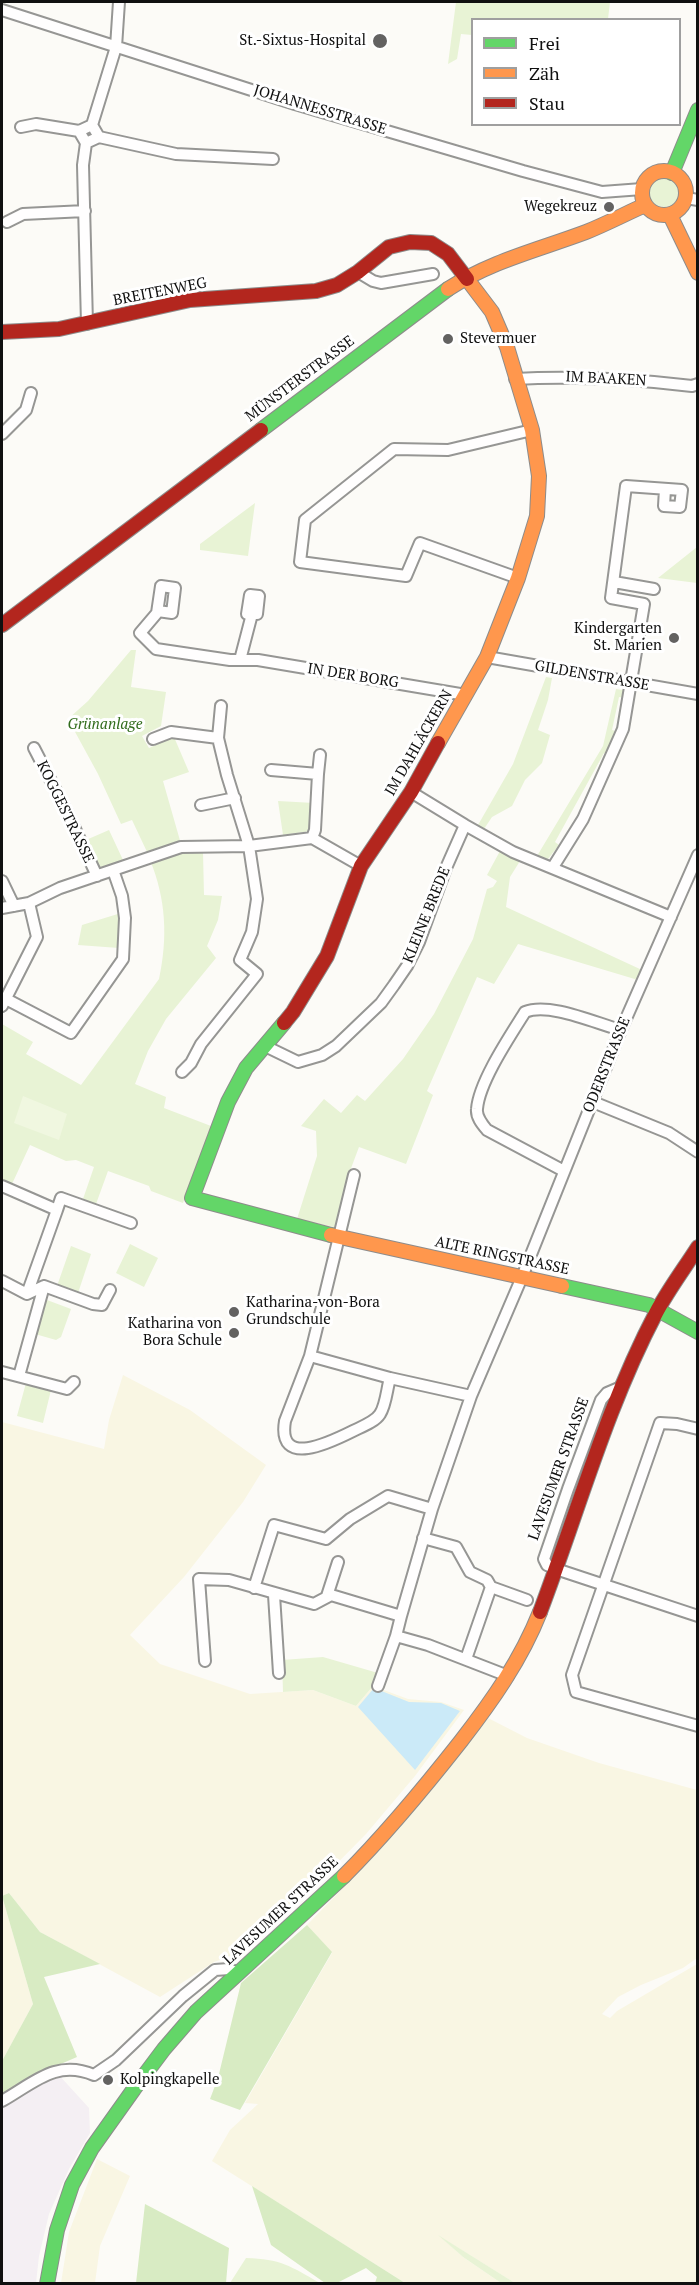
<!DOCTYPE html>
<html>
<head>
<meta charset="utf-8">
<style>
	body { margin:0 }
	#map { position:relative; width:699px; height:2285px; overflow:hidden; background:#fcfbf7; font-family:"PT Serif",serif }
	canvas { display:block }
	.frame { position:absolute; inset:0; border:3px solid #101010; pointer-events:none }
	.legend { position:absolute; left:471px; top:18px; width:210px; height:108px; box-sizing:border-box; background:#fff; border:2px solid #9f9f9f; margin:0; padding:8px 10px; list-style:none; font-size:18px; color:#101010 }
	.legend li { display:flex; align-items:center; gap:12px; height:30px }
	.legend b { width:30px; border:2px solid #9f9f9f }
</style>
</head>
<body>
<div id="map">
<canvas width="699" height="2285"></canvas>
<div class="frame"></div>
<ul class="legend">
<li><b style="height:8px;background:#63d668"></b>Frei</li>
<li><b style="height:8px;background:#ff974d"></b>Zäh</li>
<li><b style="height:8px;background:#b3261e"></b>Stau</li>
</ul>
</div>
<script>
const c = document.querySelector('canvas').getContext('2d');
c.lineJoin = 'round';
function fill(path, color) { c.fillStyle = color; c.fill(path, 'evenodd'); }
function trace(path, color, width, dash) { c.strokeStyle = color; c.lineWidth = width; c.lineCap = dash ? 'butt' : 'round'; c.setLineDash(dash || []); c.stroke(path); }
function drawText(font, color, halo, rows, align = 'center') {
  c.font = font + ' "PT Serif",serif'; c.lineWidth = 6; c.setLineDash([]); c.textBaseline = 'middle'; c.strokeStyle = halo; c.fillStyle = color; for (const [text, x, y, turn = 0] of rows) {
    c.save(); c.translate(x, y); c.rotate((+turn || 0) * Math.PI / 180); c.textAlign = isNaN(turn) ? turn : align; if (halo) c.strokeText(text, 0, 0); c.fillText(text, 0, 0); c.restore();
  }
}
fill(new Path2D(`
	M58,2074L89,2108L90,2133L69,2169L49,2214L39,2256L36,2283H2V2107Z`), '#f4eff3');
fill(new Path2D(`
	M123,1375L190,1410L266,1465L243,1502L184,1577L130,1635L160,1664L250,1694L313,1690L356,1706L373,1686L408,1699L441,1702L464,1710L415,1776L366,1834L308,1893L280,1918L231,1956L214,1962L160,1997L40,1932L9,1893L2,1896L33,2004L2,2061V1422L104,1449L109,1420Z
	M488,1718L527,1738L599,1763L697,1790V1958L683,1968L641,1985L618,1997L602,2014L610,2018L617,2011L697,1964V2283H515L442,2238L463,2257L501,2283H405L212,2161L230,2130L258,2104L245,2103L332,1953L307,1925L377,1853L434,1787Z
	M97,2159L130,2176L100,2246L95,2283H61L69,2232Z`), '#f9f6e3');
fill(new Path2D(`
	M456,2H610L608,19L472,20V35L461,34L457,59L448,64Z
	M649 192a15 15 0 1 1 30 0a15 15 0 1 1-30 0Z
	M255,503L248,556L200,550V544Z
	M697,547V583L658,578Z
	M131,650H136L131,687L166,692L161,726L142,736L149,748L174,737L189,772L163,781L181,844L148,854L132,820L121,824L98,774L68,719L88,701Z
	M546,677L552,678L548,700L538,730L550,735L542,763L525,780L512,806L492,817L484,829L478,825L513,764Z
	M616,689L623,690L626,695L625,698L619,697L612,730L619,732L609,755L604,753L555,842L559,845L548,859L537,856L603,746Z
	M278,801L314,803L310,831L283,835Z
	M109,830L123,860L101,867L98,865L86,840Z
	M183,851V853L203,852L204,895L222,896L218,920L207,946L216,958L166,1019L148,1051L135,1084L166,1097L164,1108L211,1126L183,1203L151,1191L149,1186L108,1171L96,1204L83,1199L94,1167L76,1160L66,1161L30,1145L12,1184L2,1180V1024L33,1042L26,1054L81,1085L159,979C168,937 166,899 150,860Z
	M500,851L520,861L510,877L506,907L642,970L638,980L518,944L494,984L477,977L427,1091L433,1095L406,1164L359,1147L350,1171L338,1228L297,1219L317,1156L316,1131L301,1126L324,1099L341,1113L357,1095L365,1101L403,1059L434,1014L473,939L487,889L493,887L497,881L487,875Z
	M121,913L119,948L78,945L82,925Z
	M130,1244L158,1258L144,1287L116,1273Z
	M71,1246L91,1254L78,1293L57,1286Z
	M47,1300L71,1309L61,1337L56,1340L35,1334L44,1302Z
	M26,1383L51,1390L43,1423L17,1416Z
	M323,1657L378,1673L373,1686L356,1706L313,1690L283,1692L282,1660Z
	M438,2235L507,2278L515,2283H501L463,2257Z
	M246,2258C281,2259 290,2266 320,2283H230Z`), '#e8f3d5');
fill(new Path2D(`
	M9,1893L40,1932L100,1964L44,1977L77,2057L42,2072L2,2097V2061L33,2004L2,1896Z
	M307,1925L332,1952L240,2110L210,2099L218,2078L241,1983Z
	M252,2186L405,2283H375L377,2277L366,2268L337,2283H325L271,2245Z
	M145,2204L229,2248L226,2283H136Z`), '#d8ebc3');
fill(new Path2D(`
	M23,1096L67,1114L59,1140L14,1123Z`), '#f0f7e0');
fill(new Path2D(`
	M374,1688L409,1702L441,1703L460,1711L415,1770L358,1707Z`), '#cbeaf8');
const street = new Path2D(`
	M2,10L295,104L523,171L602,192L642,189
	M92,125L99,137L86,143L79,131L92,125L116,47L119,2
	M21,127L36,124L79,131
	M99,137L176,154L273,159
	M86,143L83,165L87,324
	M686,198L698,200
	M7,222L23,214L85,211
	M358,272L373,281L381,283L433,274
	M515,379C575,376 633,379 692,386L698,384
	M2,434L26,410L31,393
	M518,578L420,543L406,576L300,562L305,520L394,449L448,450L532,430
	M614,582L654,589
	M250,595L259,596L257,614H247Z
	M158,611L172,613L175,588L161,586L157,613L140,633L156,649L230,660H258L466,695
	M487,657L698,694
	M240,660L252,614
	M153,739L171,732L218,738
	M34,748L68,814L97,876
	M271,770L318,774L315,830L312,838
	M318,774L320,755
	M411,792L465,825L513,852L671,917
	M201,805L235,798
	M553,867L583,819L623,729L644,604L611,598L626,486L682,490L680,507L664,506L665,489
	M2,881L14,906
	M2,908L29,903L60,888L181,847L249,846L312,838L361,866
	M6,999L71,1033L123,959L125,918L122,896L113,870
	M2,1006L37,937L29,903
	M265,1046L298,1062L322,1055L336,1046L381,1003L394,985L407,966L419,942L446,868L465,825
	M182,1072L191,1063L201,1044L257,974L240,960L252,932L257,899L249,846L227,775L218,738L221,706
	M593,1102L669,1133L698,1152
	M564,1171L487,1130C482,1124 476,1117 477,1109C479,1082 510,1036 525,1012C549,1002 595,1023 621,1030
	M354,1175L310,1356L390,1378L471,1396L522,1277L621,1030L698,855
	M2,1186L57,1210L61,1198L131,1223
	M2,1281L27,1294L44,1286L93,1304L102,1305L110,1290
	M27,1294L57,1210
	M310,1356L285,1421C277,1469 331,1442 353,1431C361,1427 375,1422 380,1414C386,1405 387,1388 390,1378
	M2,1372L67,1389L74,1382
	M19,1376L44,1286
	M621,1387L607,1393L601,1400L568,1489L544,1559L547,1565L562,1571L698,1616
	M698,1429L677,1424L660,1423L572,1675L576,1692L698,1726
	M423,1538L456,1547L470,1572L487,1580L491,1587L466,1659
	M491,1587L527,1600
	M254,1588L274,1525L326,1539L350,1519L388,1496L432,1509
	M274,1595L279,1673
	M327,1596L338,1562
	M401,1616L432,1509L471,1396
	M205,1661L199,1579L229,1580L314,1604L331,1595L401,1616L396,1636L428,1645L508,1676
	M378,1686L396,1636
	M2,2101C34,2083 56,2059 94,2075L116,2060L183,1996L215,1970L229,1969L238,1973`);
const fast = new Path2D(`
	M672,173L698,110
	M261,430L448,289
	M284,1023L246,1068L228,1102L192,1198L331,1235
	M562,1286L649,1305L698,1332
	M47,2284L57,2230L72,2185L92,2148L134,2089L164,2049L196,2012L344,1876`);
const slow = new Path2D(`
	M642 193a22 22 0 1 1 44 0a22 22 0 1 1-44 0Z
	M670,215L698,273
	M448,289C491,261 538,250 586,232C606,224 625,214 645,205
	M438,743L487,657L518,578L537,516L539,476L532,430L507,347L492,312L467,279
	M331,1235L562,1286
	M344,1876C386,1834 424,1788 461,1741C492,1701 521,1660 540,1612`);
const jam = new Path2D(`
	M2,332L59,329L190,300L316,291L337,285L358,272L389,247L410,242L431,243L448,254L467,279
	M2,625L261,430
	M284,1023L293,1012L327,956L361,866L411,792L438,743
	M540,1612C578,1512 606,1408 656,1313C668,1290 684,1269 698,1247`);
trace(street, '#969694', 14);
trace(fast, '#8d8c8b', 16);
trace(slow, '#8d8c8b', 16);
trace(jam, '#8d8c8b', 16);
trace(street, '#fffefe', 10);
trace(fast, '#63d668', 14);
trace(slow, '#ff974d', 14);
trace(jam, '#b3261e', 14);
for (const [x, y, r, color] of [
	[380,41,8,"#636261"],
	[609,207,6,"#636261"],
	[448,339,6,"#636261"],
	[674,638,6,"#636261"],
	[234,1312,6,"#636261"],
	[234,1333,6,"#636261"],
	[108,2080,6,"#636261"]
]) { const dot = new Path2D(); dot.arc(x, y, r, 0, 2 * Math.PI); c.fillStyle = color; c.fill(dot); trace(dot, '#fff', 2); }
drawText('15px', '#101010', '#fff', [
	["St.-Sixtus-Hospital",366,41],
	["Wegekreuz",597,207],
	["Stevermuer",460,339,"left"],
	["Kindergarten",662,629],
	["St. Marien",662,646],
	["Katharina-von-Bora",246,1303,"left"],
	["Grundschule",246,1320,"left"],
	["Katharina von",222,1324],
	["Bora Schule",222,1341],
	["Kolpingkapelle",120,2080,"left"]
], 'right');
drawText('15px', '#101010', '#fff', [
	["JOHANNESSTRASSE",320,110,17],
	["BREITENWEG",160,292,-11],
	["MÜNSTERSTRASSE",300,379,-37],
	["IM BAAKEN",606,379,3],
	["IN DER BORG",353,676,9],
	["GILDENSTRASSE",592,676,10],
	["IM DAHLÄCKERN",419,743,-60],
	["KOGGESTRASSE",65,812,64],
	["KLEINE BREDE",427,915,-68],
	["ODERSTRASSE",607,1065,-68],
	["ALTE RINGSTRASSE",502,1256,12],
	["LAVESUMER STRASSE",559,1469,-70],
	["LAVESUMER STRASSE",281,1911,-43]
]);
drawText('italic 15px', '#316c1c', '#fff', [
	["Grünanlage",105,725]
]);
</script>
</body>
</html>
